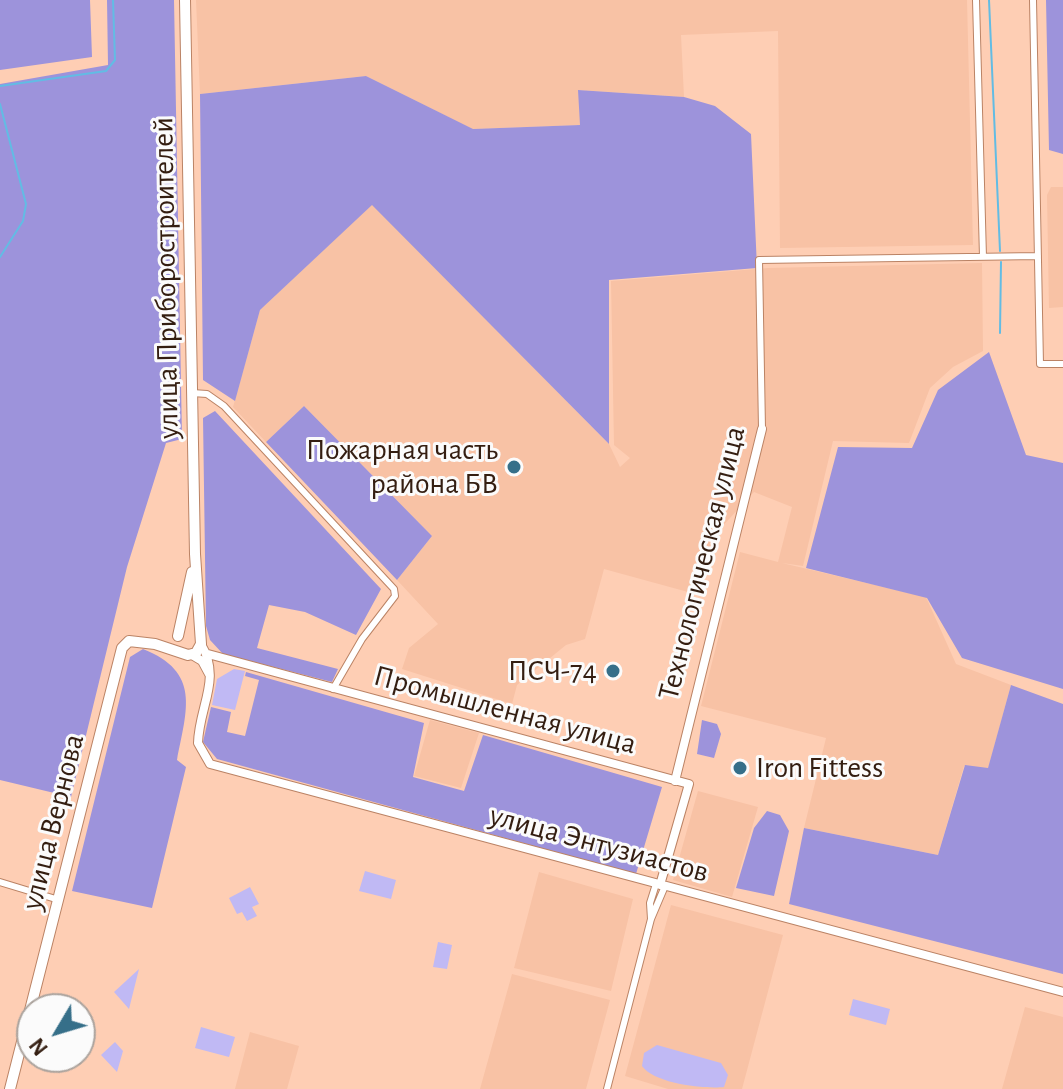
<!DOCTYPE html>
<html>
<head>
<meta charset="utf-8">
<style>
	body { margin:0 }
	#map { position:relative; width:1063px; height:1089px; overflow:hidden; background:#feceb4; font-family:"Alegreya Sans",sans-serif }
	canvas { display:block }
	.north { position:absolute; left:16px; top:993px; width:80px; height:80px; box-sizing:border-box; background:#fbfbfb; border:2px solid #aba39d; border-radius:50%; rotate:232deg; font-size:22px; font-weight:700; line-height:32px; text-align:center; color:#341e11 }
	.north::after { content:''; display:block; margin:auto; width:28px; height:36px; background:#366f89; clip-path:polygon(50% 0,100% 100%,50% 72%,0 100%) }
</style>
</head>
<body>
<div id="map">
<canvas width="1063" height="1089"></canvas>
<div class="north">N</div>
</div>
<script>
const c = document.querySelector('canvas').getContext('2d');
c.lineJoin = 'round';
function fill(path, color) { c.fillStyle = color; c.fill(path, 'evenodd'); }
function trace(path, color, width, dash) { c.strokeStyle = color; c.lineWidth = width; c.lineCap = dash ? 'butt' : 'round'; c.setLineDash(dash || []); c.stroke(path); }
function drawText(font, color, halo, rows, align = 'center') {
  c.font = font + ' "Alegreya Sans",sans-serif'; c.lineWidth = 6; c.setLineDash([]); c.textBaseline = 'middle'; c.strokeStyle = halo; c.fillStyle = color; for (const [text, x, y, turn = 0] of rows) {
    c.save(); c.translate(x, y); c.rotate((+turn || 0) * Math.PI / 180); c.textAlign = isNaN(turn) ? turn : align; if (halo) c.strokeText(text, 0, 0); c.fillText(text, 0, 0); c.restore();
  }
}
fill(new Path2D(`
	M196,0H967L973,245L780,248L778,31L681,35L684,97L579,90L581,125L472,129L366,76L200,94Z
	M1051,187H1063V307L1049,308L1047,195Z
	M372,204L609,444L620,467L630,458L614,445L611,281L768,268L982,263L983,351L953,367L930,388L909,443L833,441L803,566L782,563L926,597L956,664L1011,685L988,769L964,766L938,855L804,828L826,738L701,706L740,552L778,562L792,507L754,492L718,531L699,595L604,569L585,639L566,645L517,685L512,704L402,669L409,648L438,624L397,580L432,536L304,406L266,442L233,407L260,310Z
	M430,720L479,733L461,788L414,776Z
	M698,791L758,807L732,897L673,880Z
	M539,872L633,899L611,991L514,968Z
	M671,905L783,935L742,1089H668L625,1076Z
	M512,974L610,1000L586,1089H480Z
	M1025,1007L1063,1017V1089H1002Z
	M250,1032L299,1046L287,1089H235Z`), '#f8c2a5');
fill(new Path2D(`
	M234,669L245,671L235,710L212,705L217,679Z
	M365,871L396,880L391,899L359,891Z
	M250,887L259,904L252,907L257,916L247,921L242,912L237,914L229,898Z
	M438,942L452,945L447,969L433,967Z
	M139,969L129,1009L114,992Z
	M853,999L890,1009L886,1025L849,1015Z
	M201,1027L235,1037L229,1057L195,1048Z
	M115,1042L123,1051L117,1072L101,1055Z
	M657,1045L721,1063L728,1075L724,1087C704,1089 655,1084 642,1066L644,1053Z`), '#c0b9f4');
fill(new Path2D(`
	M0,0H90L92,57L0,70Z
	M107,0H174L182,439L166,443L127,567L71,797L0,780V84L108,65Z
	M1046,0H1063V154L1049,150Z
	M366,76L473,129L580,125L578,90L684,97L715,106L751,134L757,268L609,280V444L372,205L260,310L235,401L203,380L200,94Z
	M989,352L1026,455L1063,463V689L962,658L927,598L806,568L838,447L912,448L938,390Z
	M304,406L432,536L397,580L266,442Z
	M215,411L381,589L356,635L305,612L269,605L257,648L338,669L332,682L223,654L210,640L206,626L203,418Z
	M143,649C201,672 187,709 177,760L186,767L152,908L72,891L130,657Z
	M246,672L424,723L413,777L464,791L483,735L662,787L636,874L217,759L203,742L211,707L231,712L227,732L245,736L259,680L245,676Z
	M1011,685L1063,704V974L789,904L804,828L938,855L965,765L988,768Z
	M702,720L717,724L721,734L714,758L697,754Z
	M767,811L780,815L789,831L774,896L736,888L754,828Z`), '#9d93db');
trace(new Path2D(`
	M989,0L1000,251
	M0,86L106,71L115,60L113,0
	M0,104L26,204L23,221L0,257
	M1000,333L1001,262`), '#62bce4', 2);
const minor = new Path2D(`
	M976,0L983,257
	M1033,0L1040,364H1063
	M192,393L207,394L224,406L394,589L395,596L362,639L333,689
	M762,429L759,260L1038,256
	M0,882L59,900
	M651,919L650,903L656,884
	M607,1089L651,919L665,886`);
const tertiary = new Path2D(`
	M201,644C222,679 199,706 198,743L210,764L1063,992
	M208,654L689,784L660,885
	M192,655L202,661L209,674
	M675,781L762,429`);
const primary = new Path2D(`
	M178,636L192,572
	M10,1089L122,648L129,641L155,644L188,655L196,653L201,644L195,554L185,0`);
trace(minor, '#bb8365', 8);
trace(tertiary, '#bb8365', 10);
trace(primary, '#bb8365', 12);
trace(minor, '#fff', 6);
trace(tertiary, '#fff', 8);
trace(primary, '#fff', 10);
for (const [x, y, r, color] of [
	[514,467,8,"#366f89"],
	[613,671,8,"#366f89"],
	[740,768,8,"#366f89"]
]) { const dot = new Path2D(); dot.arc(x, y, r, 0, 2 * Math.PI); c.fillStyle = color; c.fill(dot); trace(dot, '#fbfbfb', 3); }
drawText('30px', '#341e11', '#fbfbfb', [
	["улица Приборостроителей",166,278,-91],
	["Технологическая улица",702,563,-76],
	["Промышленная улица",505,710,15],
	["улица Вернова",53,822,-76],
	["улица Энтузиастов",599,844,15]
]);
drawText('30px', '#341e11', '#fbfbfb', [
	["Пожарная часть",498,450],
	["района БВ",498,484],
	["ПСЧ-74",597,671],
	["Iron Fittess",756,768,"left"]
], 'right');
</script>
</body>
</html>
